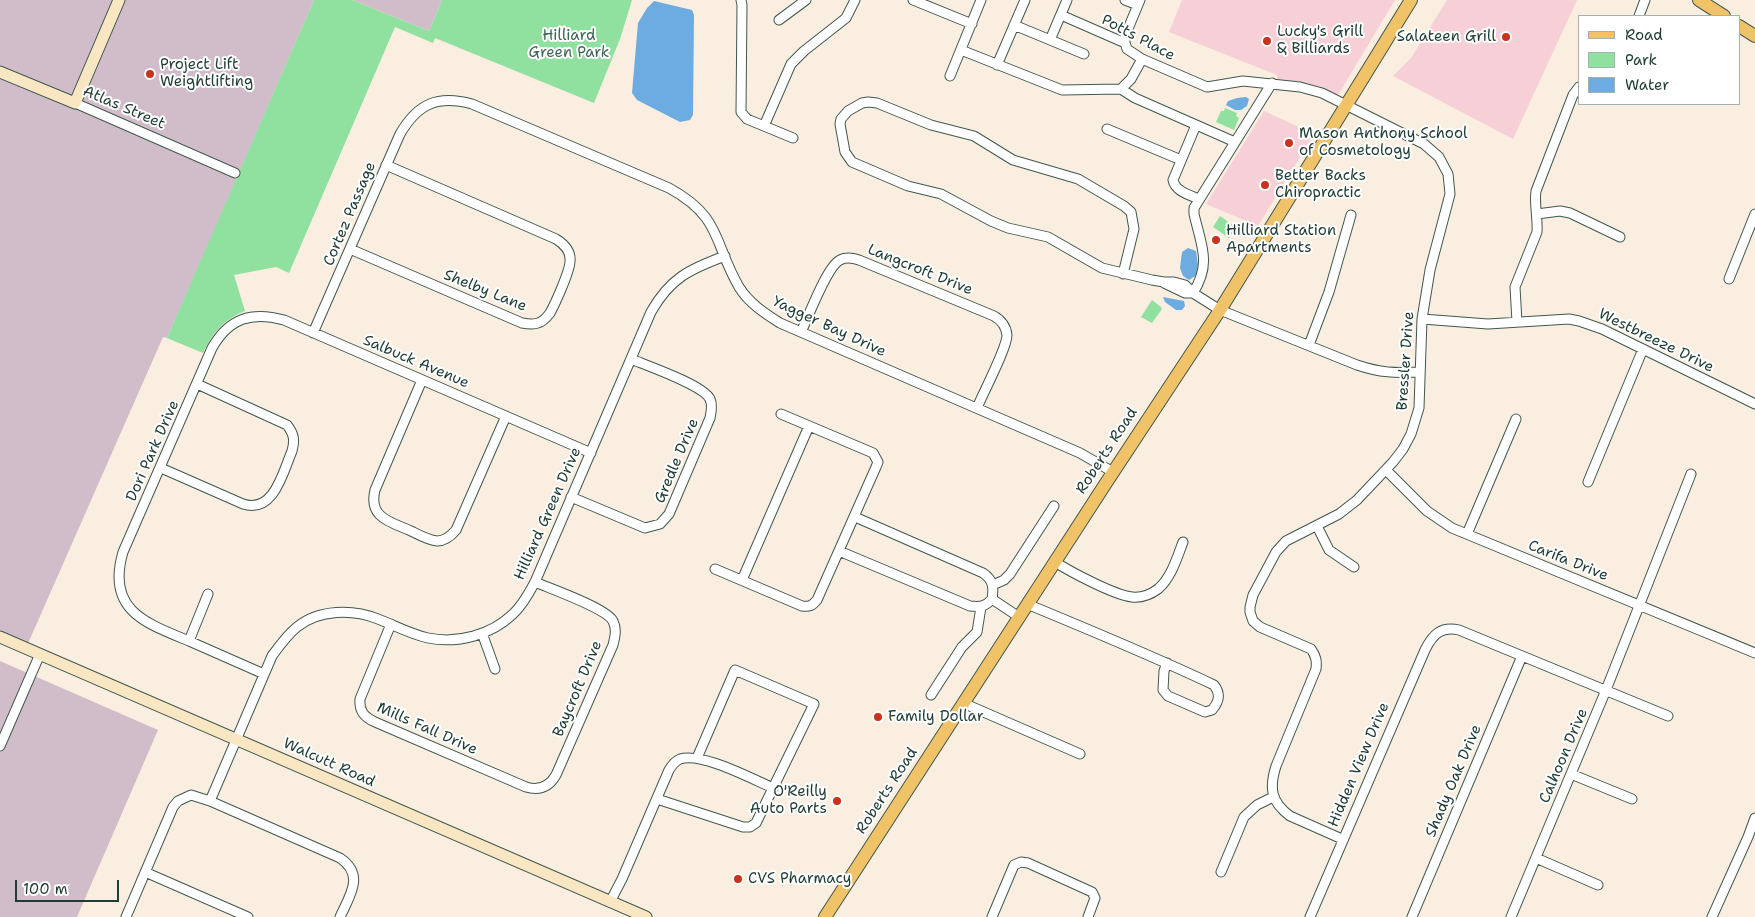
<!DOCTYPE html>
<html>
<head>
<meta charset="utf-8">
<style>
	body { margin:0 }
	#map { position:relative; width:1755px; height:917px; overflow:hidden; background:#f9eedf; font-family:"Shantell Sans",sans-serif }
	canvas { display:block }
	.legend { position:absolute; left:1578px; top:15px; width:162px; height:90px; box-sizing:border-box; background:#fff; border:1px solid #a5b1ae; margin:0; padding:6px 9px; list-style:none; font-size:15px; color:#1f3d34 }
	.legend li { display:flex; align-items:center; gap:10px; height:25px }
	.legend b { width:25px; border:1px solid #a5b1ae }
	.scale { position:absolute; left:15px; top:880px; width:104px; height:22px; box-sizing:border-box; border:2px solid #1f3d34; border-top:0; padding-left:6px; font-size:15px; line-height:18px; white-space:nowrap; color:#1f3d34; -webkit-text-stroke:4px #fff; paint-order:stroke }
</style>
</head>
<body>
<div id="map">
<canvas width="1755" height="917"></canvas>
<ul class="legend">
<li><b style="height:6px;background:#f1c369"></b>Road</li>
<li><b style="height:14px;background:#90e1a0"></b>Park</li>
<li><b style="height:14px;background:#6dace0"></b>Water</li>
</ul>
<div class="scale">100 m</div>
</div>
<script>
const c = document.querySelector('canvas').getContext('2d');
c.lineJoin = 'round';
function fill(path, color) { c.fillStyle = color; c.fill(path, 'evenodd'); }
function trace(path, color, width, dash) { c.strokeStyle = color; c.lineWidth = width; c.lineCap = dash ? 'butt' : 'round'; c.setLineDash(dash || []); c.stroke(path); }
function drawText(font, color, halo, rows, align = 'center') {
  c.font = font + ' "Shantell Sans",sans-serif'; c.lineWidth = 4; c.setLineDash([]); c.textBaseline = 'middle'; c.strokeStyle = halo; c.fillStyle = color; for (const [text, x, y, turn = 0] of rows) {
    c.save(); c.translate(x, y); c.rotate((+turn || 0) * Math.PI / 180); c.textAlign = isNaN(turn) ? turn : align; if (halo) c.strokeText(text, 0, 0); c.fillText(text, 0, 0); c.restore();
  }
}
fill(new Path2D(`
	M1182,0H1395L1335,100L1277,84V75L1169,32Z
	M1447,0H1577L1513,139L1393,76L1411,58Z
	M1264,111L1314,134L1258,226L1206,204Z`), '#f6cfd7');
fill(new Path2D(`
	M0,0H314L199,266L167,338L163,337L26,648L0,637Z
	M352,0H442L429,31Z
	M0,661L158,730L77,917H0Z`), '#d1bdc9');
fill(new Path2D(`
	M314,0H352L429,31L442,0H632L620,39L594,103L435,38L433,43L395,27L289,273L276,267L234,275L245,311C224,319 212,333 203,353L167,338Z
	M1225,108L1237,113L1236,116L1239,118L1234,130L1216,122L1221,111H1224Z
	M1220,216L1236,227L1229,238L1213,227Z
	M1152,300L1161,307L1162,309L1152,323L1141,317Z`), '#90e1a0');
fill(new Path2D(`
	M654,1L692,10L694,15L693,115L690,120L680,122L637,100L632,93L638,23L647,8Z
	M1237,98L1246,97L1249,99L1247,106L1241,110H1235L1226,105L1228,101Z
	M1188,248L1196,251L1198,265L1197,275L1189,280L1183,276L1180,268L1182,252Z
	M1163,297L1184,301L1185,306L1182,310H1176L1165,302Z`), '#6dace0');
const street = new Path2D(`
	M741,0L742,5L741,112L747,119L793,138
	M913,0L972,24
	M1125,0L1138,5
	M1061,15L1125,43L1127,49L1142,59L1207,87L1243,81L1300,87L1322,93L1424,144L1439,157L1448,174L1450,194L1430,270L1422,319L1419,408L1411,434L1403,449L1393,462L1357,500L1339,514L1286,541L1276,552L1253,595L1250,607V612L1253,621L1260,627L1311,649C1316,656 1317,661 1316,669L1276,766C1269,788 1271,802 1290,816L1342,839
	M1639,16L1645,0
	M779,20L806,0
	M1014,25L1084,54
	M1050,40L1067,0
	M1125,43V36L1140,0
	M961,50L1062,90L1121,89L1131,79L1142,59
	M997,65L1025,0
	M950,76L981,0
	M1121,89L1135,98L1235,142
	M75,103L235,173
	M1196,125L1173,180C1175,191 1189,195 1199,199
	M764,126L791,64L804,51L846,18L855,0
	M1107,129L1181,160
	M1537,214L1560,211L1570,213L1620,237
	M350,249L522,323C527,324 533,325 538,323C542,322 547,317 550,313C555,304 570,271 570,261C571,251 564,244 556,239L386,165
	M1123,274L1134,229L1131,212L1124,206L1078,179L1013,160L974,136L931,125L877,103L868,102L862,103L848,111L841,119L840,124L845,152L852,162L908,186L941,194L991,221L1008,228L1048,237L1102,268L1152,280L1164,282H1174L1185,285L1193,293L1220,310L1357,365C1381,373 1394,373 1420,372
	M1729,279L1755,214
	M1164,283L1185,293H1193
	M1193,293C1212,263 1201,245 1194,214V208L1272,83
	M1422,319L1488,324L1569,319L1579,321L1602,329L1755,404
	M1517,322L1515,287L1537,232C1538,218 1534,204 1536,191L1573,95L1579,87
	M801,332C808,318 827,266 840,260C846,257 853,258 859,260L994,316C1001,320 1006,326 1007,335C1007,348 983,393 977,408
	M313,333L400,134C418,103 438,95 472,104L669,188C722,217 713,242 739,287C749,303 764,313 780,323L1080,453L1113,472
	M1309,345L1329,292L1351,215
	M422,380L375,490C368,518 391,522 411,531C419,535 428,540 437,541C445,541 451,536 456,530L506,416
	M161,468L243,504C274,514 283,472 292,451C295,440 294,434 287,425L197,384
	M1386,470L1427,511L1452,528L1755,653
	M1588,482L1643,349
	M571,497L645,528L660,524L669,514L710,418C711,412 713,406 710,399C703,385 648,366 631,359
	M855,517L983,573C993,580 994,587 992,599L1019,617
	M1317,526L1329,550L1354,567
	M1467,534L1516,419
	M839,551L970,606C980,607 985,607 992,599
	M1055,562C1071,572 1114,595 1132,597C1142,598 1150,595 1158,589C1171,578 1177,558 1183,542
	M715,569L802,606C809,607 812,606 817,600L876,467L878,462L873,453L781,414
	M742,580L809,426
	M993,585L1004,580L1010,574L1054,506
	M1027,604C1090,630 1153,656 1214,685C1221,694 1219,702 1212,710L1205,712L1168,696L1163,690L1164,671L1167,663
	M391,624L360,699C359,711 364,717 375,722L526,787C539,791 549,787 556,775L613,645C615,637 617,629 613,621C606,608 551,589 535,582
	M482,633L495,669
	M189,641L208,594
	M264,674C239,663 214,652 189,641C145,623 106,610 123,552L212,348C229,318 252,311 284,320L591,453
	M931,695L962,647L977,632L981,607
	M963,703L1080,754
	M0,746L40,654
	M1571,774L1632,799
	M657,799L743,827H750L756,823L814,704L735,670L697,758
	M210,801L272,656C280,645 287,635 297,627C319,609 353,609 378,619C394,625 410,634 428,638C458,644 491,635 513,614C523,605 529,593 535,582L651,312C670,278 690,269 725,256
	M1536,858L1598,885
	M145,872L248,917
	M1221,872L1244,817L1257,805L1273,797
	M610,902L622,879L669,770C672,765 675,761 680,759C702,752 752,779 773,788
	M126,917L173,807L178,801L191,795L210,801L340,858C365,875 350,895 340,917
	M992,917L1014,865L1021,862L1028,863L1092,892L1095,898L1088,917
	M1310,917L1425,650C1433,634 1441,626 1459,630L1668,716
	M1412,917L1522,656
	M1511,917L1606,690L1691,474
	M1712,917L1748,837L1755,818`);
const secondary = new Path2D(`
	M0,72L75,103L119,0
	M0,637L646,917`);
const primary = new Path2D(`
	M1699,0L1724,16
	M1739,26L1755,36
	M825,917L1106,483L1220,310L1411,0`);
trace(street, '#40584e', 11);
trace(secondary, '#40584e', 13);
trace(primary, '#40584e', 14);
trace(street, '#fff', 9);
trace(secondary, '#f9e7c3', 11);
trace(primary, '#f1c369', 12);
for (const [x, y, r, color] of [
	[1506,37,5,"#c8321e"],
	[1267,41,5,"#c8321e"],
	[150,74,5,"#c8321e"],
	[1289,143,5,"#c8321e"],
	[1265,185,5,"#c8321e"],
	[1216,240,5,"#c8321e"],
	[878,717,5,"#c8321e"],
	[837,801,5,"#c8321e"],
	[738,879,5,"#c8321e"]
]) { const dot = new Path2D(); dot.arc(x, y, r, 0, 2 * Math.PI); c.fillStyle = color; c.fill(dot); trace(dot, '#fff', 2); }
drawText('15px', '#1f3d34', '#fff', [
	["Lucky's Grill",1277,32],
	["& Billiards",1277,49],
	["Salateen Grill",1496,37,"right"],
	["Project Lift",160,65],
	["Weightlifting",160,82],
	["Mason Anthony School",1299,134],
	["of Cosmetology",1299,151],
	["Better Backs",1275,176],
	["Chiropractic",1275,193],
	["Hilliard Station",1226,231],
	["Apartments",1226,248],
	["Family Dollar",888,717],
	["O'Reilly",827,792,"right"],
	["Auto Parts",827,809,"right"],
	["CVS Pharmacy",748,879]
], 'left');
drawText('15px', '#3b664f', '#fff', [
	["Hilliard",569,36],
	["Green Park",569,53]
]);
drawText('15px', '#1f3d34', '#fff', [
	["Potts Place",1138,38,28],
	["Atlas Street",124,108,23],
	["Cortez Passage",350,214,-67],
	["Langcroft Drive",920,270,22],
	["Shelby Lane",485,291,22],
	["Yagger Bay Drive",829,327,25],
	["Westbreeze Drive",1656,341,26],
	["Bressler Drive",1406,361,-86],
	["Salbuck Avenue",416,362,23],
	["Dori Park Drive",153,451,-66],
	["Roberts Road",1107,451,-57],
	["Gredle Drive",677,461,-67],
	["Hilliard Green Drive",548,514,-66],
	["Carifa Drive",1568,561,22],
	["Baycroft Drive",578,689,-67],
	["Mills Fall Drive",427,729,24],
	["Calhoon Drive",1564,756,-67],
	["Walcutt Road",329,763,24],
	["Hidden View Drive",1359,765,-67],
	["Shady Oak Drive",1454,781,-67],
	["Roberts Road",887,791,-57]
]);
</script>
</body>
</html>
